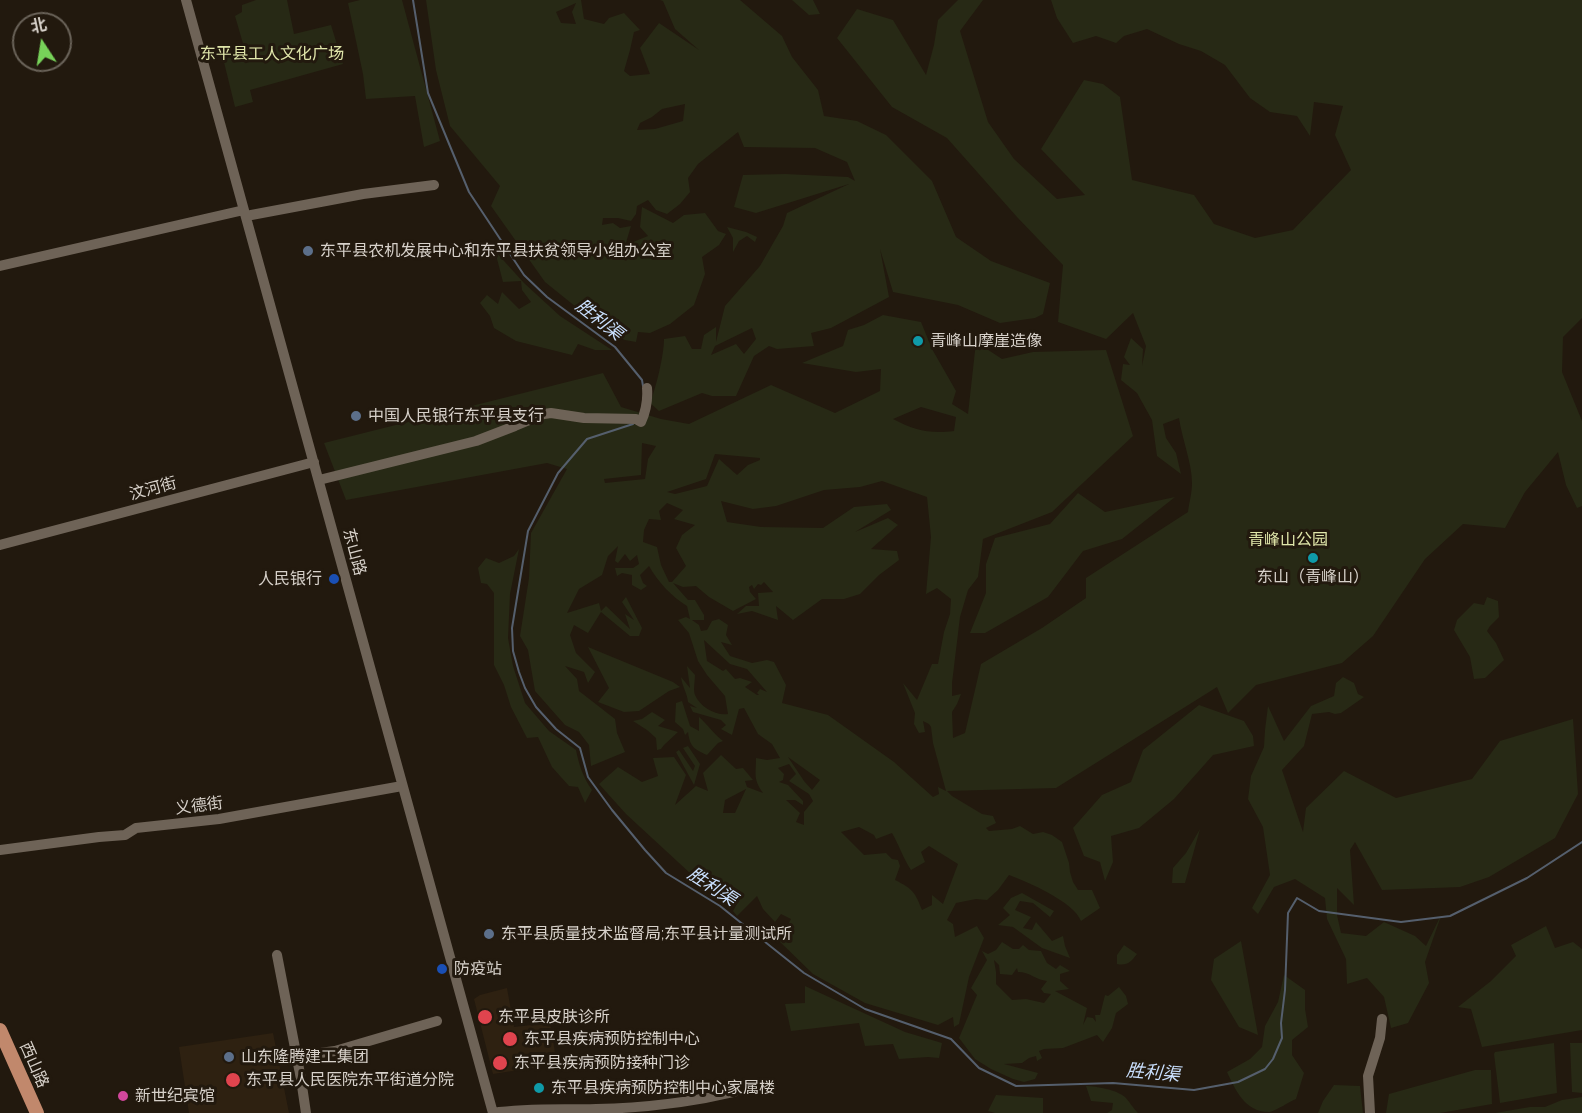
<!DOCTYPE html>
<html>
<head>
<meta charset="utf-8">
<style>
	body { margin:0 }
	#map { position:relative; width:1582px; height:1113px; overflow:hidden; background:#22190e; font-family:Raleway,"Noto Sans SC",sans-serif }
	canvas { display:block }
	.north { position:absolute; left:12px; top:12px; width:60px; height:60px; box-sizing:border-box; background:#22190e; border:2px solid #6a6359; border-radius:50%; rotate:348deg; font-size:16px; font-weight:700; line-height:24px; text-align:center; color:#d7d1ca }
	.north::after { content:''; display:block; margin:auto; width:21px; height:27px; background:#77d259; clip-path:polygon(50% 0,100% 100%,50% 72%,0 100%) }
</style>
</head>
<body>
<div id="map">
<canvas width="1582" height="1113"></canvas>
<div class="north">北</div>
</div>
<script>
const c = document.querySelector('canvas').getContext('2d');
c.lineJoin = 'round';
function fill(path, color) { c.fillStyle = color; c.fill(path, 'evenodd'); }
function trace(path, color, width, dash) { c.strokeStyle = color; c.lineWidth = width; c.lineCap = dash ? 'butt' : 'round'; c.setLineDash(dash || []); c.stroke(path); }
function drawText(font, color, halo, rows, align = 'center') {
  c.font = font + ' Raleway,"Noto Sans SC",sans-serif'; c.lineWidth = 6; c.setLineDash([]); c.textBaseline = 'middle'; c.strokeStyle = halo; c.fillStyle = color; for (const [text, x, y, turn = 0] of rows) {
    c.save(); c.translate(x, y); c.rotate((+turn || 0) * Math.PI / 180); c.textAlign = isNaN(turn) ? turn : align; if (halo) c.strokeText(text, 0, 0); c.fillText(text, 0, 0); c.restore();
  }
}
fill(new Path2D(`
	M507,988L514,1027L550,1023L557,1064L493,1074L474,999L480,995Z
	M273,1033L289,1113H189L179,1047Z`), '#2e2111');
fill(new Path2D(`
	M256,0H287L294,34L331,25L343,64L250,90L253,102L235,107L222,54L244,47L235,16L242,12V5Z
	M360,0H402L440,141L424,147L415,96L366,99L363,74L348,3Z
	M426,0H581L584,19L604,24L609,18L624,13L640,30L634,32L630,50L624,71L630,76L650,74L640,48L659,23L699,50L675,29L663,1L660,0H740L782,36L792,57L818,90L824,116L857,121L886,135L932,181L956,237L991,261L1050,283L1043,314L1035,318L1000,323L958,305L893,292L880,249L889,297L831,328L811,333L814,346L777,349L769,346L754,356L736,396H712L702,393L659,411L650,403C656,388 664,355 664,339L685,336L692,349H701L704,335L716,327V342L725,306L760,266L783,226L787,213L849,184L756,213L734,207L743,175L785,174L848,177L855,181L847,162L815,148L744,147L738,132L698,164L688,178L690,192L680,204L667,214L656,210L648,200L637,206L636,214L631,221L618,218H603L602,225L613,223L620,228L631,226L625,246L632,252L633,242L648,236L640,227L642,207L673,223L684,215L705,213L718,231L726,234L719,245L702,257L705,274L694,305L670,324L650,333L638,332L636,342L625,340L607,332L545,282L491,206L500,186L450,126L436,70ZM576,3L572,12L576,24L561,23L556,12ZM685,104L683,121L655,129L637,130L640,123L652,117L662,109ZM752,328L756,339L744,354L736,344L711,355L715,346Z
	M792,0H813L820,14L809,15Z
	M958,0H983L960,31L988,122L1014,159L1057,199L1085,195L1041,149L1084,80L1103,84L1120,97L1132,180L1194,195L1214,224L1255,238L1293,230L1351,170L1335,135L1343,106L1314,102L1310,136L1297,116L1270,112L1250,98L1225,65L1201,51L1179,44L1147,29L1124,36L1116,43L1096,36L1073,43L1057,18L1051,0H1582V318L1563,337L1562,372L1582,421V506L1577,508L1566,485L1558,452L1525,492L1505,528L1463,524L1425,559L1373,636L1342,663L1256,685L1228,713L1217,687L1056,788L947,791L952,796L982,814L993,816L996,823L986,828L989,831L1012,829L1020,826L1033,834L1043,832L1052,835L1062,842L1069,863L1070,872L1073,882L1078,890H1092L1100,908L1081,921C1074,902 1028,882 1009,875L998,890L987,900L976,899L956,903L947,920L953,924L955,937L977,926L984,938L969,977L959,1024L954,1027L953,1017L938,1025L865,1003L813,974L775,937L785,930L791,919L781,914L775,922L763,909L757,896L737,916L733,911L743,893L724,902L718,884L702,876L696,879L694,883L691,874L626,814L599,784L618,767L642,782L658,776L653,758L674,757L686,775L675,805L696,786L708,791L703,773L721,755L736,769L743,768L753,780L745,781L747,787L763,793C753,779 756,775 756,758L767,760L780,758L772,744L758,734L744,708L739,709L732,735L721,729L726,725L721,720L693,712L690,706L697,708L688,702C687,693 682,686 681,677L690,688L687,666L695,675C695,681 693,690 695,695C700,707 716,716 728,714L725,696L707,675L698,661L689,633L678,620L686,617L690,619L687,606C672,597 658,582 649,566L640,575L643,583L647,586L641,590L632,585V575L622,573L617,576L615,568H633L639,564L637,555L630,561L625,554L618,563L615,561L618,546L608,556L602,575L579,589L567,613L599,603L601,611L606,606L630,629L625,614L634,620L622,602L626,597L642,628L639,636H630L601,612L588,633L574,625L570,635L576,653L595,672L588,683L584,672L565,666L577,679L579,691L615,719L617,733L625,752L591,766L589,745L579,732L565,725L535,691L528,650L520,636L529,578L531,533L567,469L547,463L346,500L324,443L603,373L621,407L661,419L689,424L771,385L835,413L880,391L881,369L856,372L802,363L843,346L848,330L864,325L883,315L921,322L932,349L956,391L952,404L968,414L976,342L1002,359L1033,352L1106,350L1133,436L1052,512L983,539L978,577L968,590L960,617L952,683V696L961,694L957,704L952,712L953,738L965,733L981,664L1042,628L1086,598V578L1188,512C1189,503 1192,493 1192,483C1192,463 1182,439 1179,418L1163,424L1166,438L1176,453L1181,474L1157,456L1152,420L1137,393L1121,380L1123,364L1130,365L1124,357L1131,338L1143,349L1142,366L1146,346L1133,313L1106,339L1058,322L1063,265L1017,217L947,138L892,107L837,38L857,9L893,20L926,75L934,45L938,20ZM921,407L956,417L954,431C929,434 914,430 893,419ZM642,443L656,446L648,459L645,479L605,483L604,479L641,475ZM715,454L760,458V460L748,465L737,475L719,459L707,486L675,494L667,492L706,479ZM882,481L927,497L931,537L926,594L937,588L951,599L950,614L944,632L938,664H932L917,700L903,683L915,713L914,724L919,733L925,732L923,721L929,724L931,727L933,743L946,791L938,787L939,794L933,797L894,762L828,715L782,703L786,685L774,662L767,660L752,663L730,656L721,642L732,645L726,635L728,625L719,619L712,621L707,630L701,631L699,625L692,620H704V615L695,600H688L673,583L683,587L696,586L709,597L733,611L756,599L750,592L749,587L752,585L754,589L758,584L761,585L764,582L773,592L758,593L759,606H746L737,614L752,611L778,620L776,606L793,620L822,599H844L860,594L879,575L899,560L897,551L871,549L898,525L888,518L855,532L891,510L887,504L854,507L823,528L761,527L727,522L721,501L753,509L776,506L824,490L860,487ZM667,503L683,510L674,519L695,525L682,535L676,548L686,566L672,582H669L661,565L657,547L643,542L644,530L649,519L661,520L659,511ZM704,640L730,664L747,669L767,692L760,689L757,693L759,695H757L745,687L752,682L740,678L735,679L726,669L723,671L707,661ZM788,757L820,780L812,790L804,781ZM789,764L796,774L789,781L809,794L813,801L804,812V825L796,822L800,813L786,800H795L803,805V801L788,785L779,782L783,780L784,774L778,768ZM746,789L735,813H723L725,800ZM859,827L874,835L876,839L892,833C899,845 903,858 911,870L925,862L921,852L929,846L958,864L943,904L932,895V905L922,910C915,892 913,889 895,880L900,866L898,860L892,859L886,853L864,855L841,832Z
	M727,227L746,232L757,237L755,242L747,236L739,241L733,252V238Z
	M495,251L524,283L560,316L612,350H595L578,344L572,355L516,341L494,328L490,316L480,303L487,295L498,304L502,292L519,309L531,302L522,290L521,281L503,282Z
	M1078,493L1105,512L1175,497L1122,539L1083,551L1048,597L985,633H970L986,593V564L995,538L1050,524Z
	M519,549L510,594L508,638L513,666L525,703L549,731L576,750C579,765 583,777 592,790L585,803L578,787L569,786L552,767L538,737L527,738L511,707L504,685L494,665V593L487,584L481,583L478,568L486,558L499,563L514,556Z
	M1487,597L1498,601L1499,617L1490,626L1487,631L1496,643L1504,660L1485,678L1474,679L1470,657L1454,630L1457,620L1474,603L1484,605Z
	M588,647L673,682L680,687L669,691L639,711L624,712L598,702L609,688Z
	M1343,677L1354,683L1358,694L1364,697L1341,713L1335,714L1329,712L1312,714L1304,746L1282,770L1303,832L1306,808L1344,771L1396,798L1472,779L1500,741L1573,719L1578,794L1555,838L1489,877L1460,887L1382,890L1355,842L1350,850L1354,905L1337,888V915L1341,933L1366,936L1384,922L1415,936L1426,946L1442,913L1425,962L1429,983L1408,1023L1391,1028L1384,997L1367,978L1347,984L1346,959L1327,919L1325,898L1295,879L1274,887L1258,914L1252,908L1270,875L1263,827L1248,799L1251,776L1264,747L1265,730L1268,706L1284,741L1311,706L1334,696L1336,683Z
	M682,701L690,726L699,731V717C708,725 714,734 723,741L718,743L707,755C693,749 690,746 688,732L685,735L683,729L675,722L676,703Z
	M1199,705L1244,721L1253,736L1254,746L1213,755L1174,799L1139,828L1111,836L1113,862L1105,881L1100,862L1084,856L1073,828L1102,795L1131,782L1143,750Z
	M652,712L665,720L658,726L678,732L664,745L661,749L657,750L656,738L647,730L633,721L642,719Z
	M688,746L700,764L694,785L676,752L679,750L693,771L695,766L683,748Z
	M1200,829L1185,883H1172L1173,868L1186,853Z
	M1022,893L1054,911L1050,917L1033,903L1020,901L1015,910L1031,917L1023,928L1032,930L1036,922L1052,941L1063,936L1065,946L1070,958L1042,948L1013,927L998,925L1010,915L1003,908L1011,898Z
	M1546,926L1555,948L1573,942L1582,949V1030L1482,1047L1471,1009L1458,1007L1491,981L1516,956L1511,945Z
	M1241,941L1258,1035L1239,1027L1211,980L1214,959Z
	M1002,942L1013,949H1019L1023,945L1029,950L1041,951L1047,963L1056,969L1060,965L1070,971L1060,974V981L1069,989L1055,991L1087,1008L1083,1025L1087,1017L1093,1018L1096,1022L1095,1015H1100L1105,995L1108,996L1119,987L1126,996L1128,1004L1116,1013L1112,1028L1103,1042L1097,1035L1063,1048L1044,1049L1039,1051L1042,1058L1037,1061L1036,1056L1029,1058L1022,1063L1004,1064L1038,1073L1035,1079L1024,1082L1013,1079L991,1069L975,1059L959,1038L977,995L971,988L987,960L982,951L988,954L996,950ZM994,960L999,965L1000,974L1012,975L1017,968L1018,972C1030,972 1036,980 1047,981L1041,989L1044,993L1051,994L1044,1003L1026,999L1012,1000L996,984V972Z
	M1124,945L1137,954C1131,962 1127,966 1117,964V955Z
	M1284,975L1305,990V1009L1308,1027L1292,1040V1055L1304,1073L1296,1099C1287,1103 1279,1109 1270,1112C1245,1113 1235,1089 1227,1072L1250,1059L1262,1047L1265,1026L1278,1002Z
	M805,986L905,1032L942,1043L939,1058L928,1057L899,1059L893,1044L865,1046L859,1023L791,1031L785,1004L805,1003Z
	M1554,1043L1557,1093L1500,1103L1494,1054L1495,1052Z
	M1570,1043H1582V1093L1572,1092Z
	M1475,1070H1491L1492,1104L1440,1113H1386L1389,1094Z
	M1334,1085L1360,1086L1363,1113H1318L1323,1101Z
	M1086,1086C1096,1086 1117,1090 1125,1097C1129,1101 1133,1108 1138,1113H1107L1112,1110L1113,1103L1091,1101Z
	M996,1095L1043,1098V1113H995L988,1111Z
	M1582,1097V1113H1495L1530,1107H1545L1562,1100Z`), '#272915');
trace(new Path2D(`
	M413,0L428,93L469,192L524,275L547,297L615,347L642,380L643,386
	M633,424L587,439L558,473L528,531L512,628L513,651L519,672L525,688L536,707L556,729L580,748L588,777L612,810L645,850L666,873L720,906L804,973L865,1009L951,1039L979,1068L1016,1086L1113,1083L1194,1090L1238,1082L1265,1069L1273,1059L1282,1038L1281,1023L1285,990L1288,913L1297,898L1319,911L1401,922L1450,916L1527,878L1582,842`), '#555f6d', 2);
trace(new Path2D(`
	M186,0L493,1113
	M246,216L363,194L434,185
	M0,266L244,210
	M319,480L476,441L515,426L544,414L551,413L584,418L636,419L641,422C646,411 648,400 647,388
	M0,545L314,462
	M0,850L99,837L125,835L136,828L219,819L402,786
	M277,955L301,1079L306,1113
	M297,1056L335,1051L437,1021
	M493,1113C527,1108 561,1110 596,1109C643,1108 688,1103 734,1092
	M1370,1113L1368,1076L1380,1038L1382,1019`), '#6e6357', 10);
trace(new Path2D(`
	M0,1030L37,1113`), '#c1886c', 14);
for (const [x, y, r, color] of [
	[308,251,6,"#5c6f8a"],
	[918,341,6,"#0f9aa8"],
	[356,416,6,"#5c6f8a"],
	[1313,558,6,"#0f9aa8"],
	[334,579,6,"#1a4fb4"],
	[489,934,6,"#5c6f8a"],
	[442,969,6,"#1a4fb4"],
	[485,1017,8,"#e0444e"],
	[510,1039,8,"#e0444e"],
	[229,1057,6,"#5c6f8a"],
	[500,1063,8,"#e0444e"],
	[233,1080,8,"#e0444e"],
	[539,1088,6,"#0f9aa8"],
	[123,1096,6,"#d1479c"]
]) { const dot = new Path2D(); dot.arc(x, y, r, 0, 2 * Math.PI); c.fillStyle = color; c.fill(dot); trace(dot, '#22190e', 2); }
drawText('16px', '#e0e6aa', '#22190e', [
	["东平县工人文化广场",272,54],
	["青峰山公园",1288,540]
]);
drawText('16px', '#d7d1ca', '#22190e', [
	["东平县农机发展中心和东平县扶贫领导小组办公室",320,251],
	["青峰山摩崖造像",930,341],
	["中国人民银行东平县支行",368,416],
	["东山（青峰山）",1313,577,"center"],
	["人民银行",322,579,"right"],
	["东平县质量技术监督局;东平县计量测试所",501,934],
	["防疫站",454,969],
	["东平县皮肤诊所",498,1017],
	["东平县疾病预防控制中心",524,1039],
	["山东隆腾建工集团",241,1057],
	["东平县疾病预防接种门诊",514,1063],
	["东平县人民医院东平街道分院",246,1080],
	["东平县疾病预防控制中心家属楼",551,1088],
	["新世纪宾馆",135,1096]
], 'left');
drawText('16px', '#d7d1ca', '#22190e', [
	["汶河街",153,489,-15],
	["东山路",354,552,75],
	["义德街",199,806,-7],
	["西山路",34,1065,66]
]);
drawText('italic 18px', '#c9dffd', '#22190e', [
	["胜利渠",599,320,38],
	["胜利渠",712,887,33],
	["胜利渠",1153,1073,5]
]);
</script>
</body>
</html>
